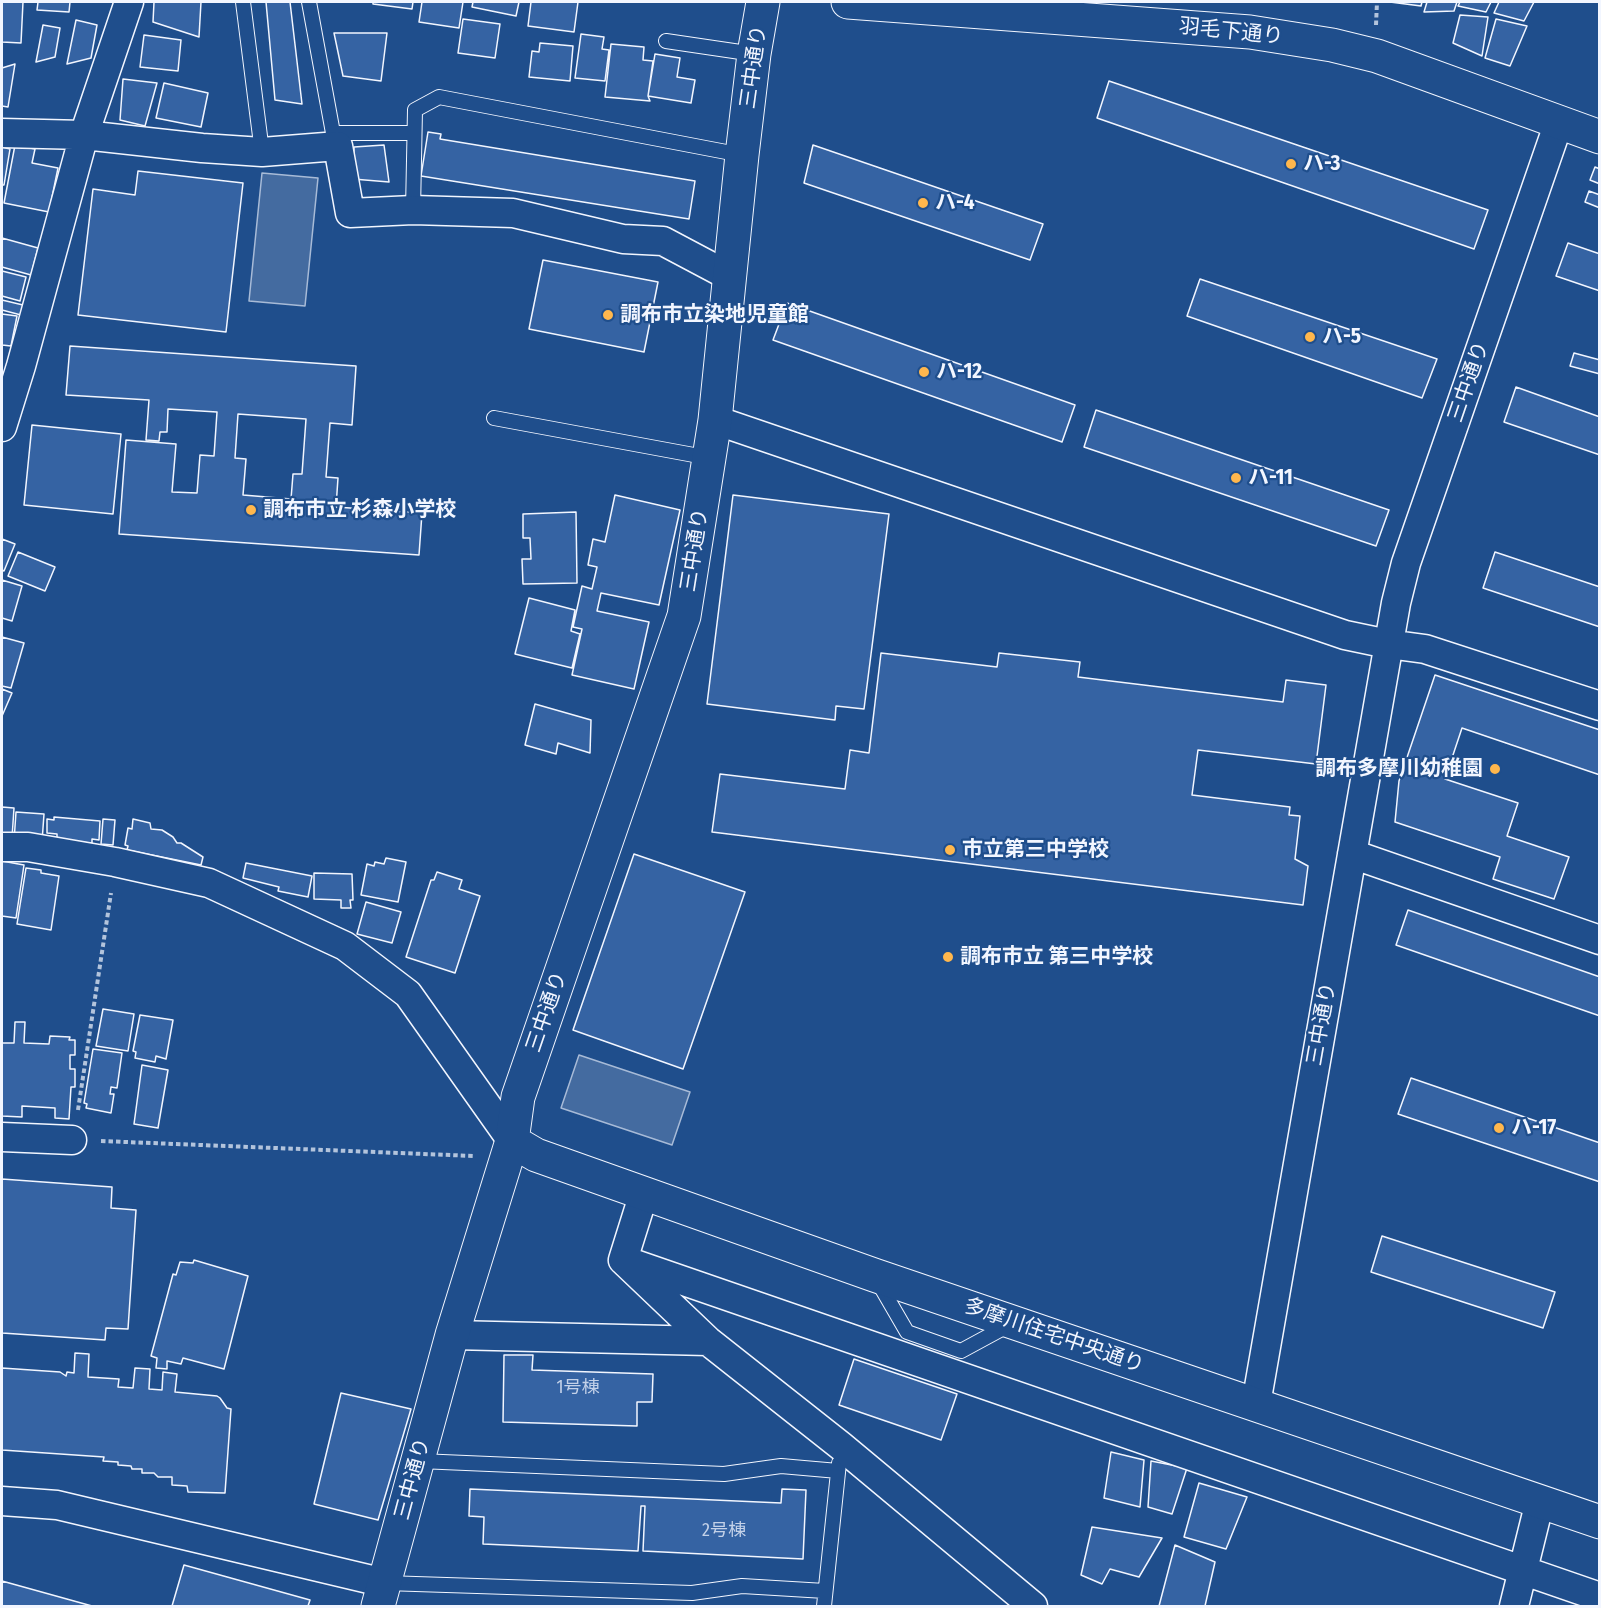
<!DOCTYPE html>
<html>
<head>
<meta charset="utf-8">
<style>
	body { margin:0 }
	#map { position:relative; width:1601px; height:1608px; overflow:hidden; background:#1f4e8c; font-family:"Fira Sans Condensed",sans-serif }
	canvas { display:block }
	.frame { position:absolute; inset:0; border:3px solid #f2f6ff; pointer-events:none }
</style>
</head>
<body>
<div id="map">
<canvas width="1601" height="1608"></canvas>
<div class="frame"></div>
</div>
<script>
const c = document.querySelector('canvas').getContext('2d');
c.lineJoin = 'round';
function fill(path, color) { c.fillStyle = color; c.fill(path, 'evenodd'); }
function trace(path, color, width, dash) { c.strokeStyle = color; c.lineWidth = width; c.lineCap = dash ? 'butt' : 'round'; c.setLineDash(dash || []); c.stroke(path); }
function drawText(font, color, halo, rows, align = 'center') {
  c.font = font + ' "Fira Sans Condensed","Noto Sans JP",sans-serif'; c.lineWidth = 4.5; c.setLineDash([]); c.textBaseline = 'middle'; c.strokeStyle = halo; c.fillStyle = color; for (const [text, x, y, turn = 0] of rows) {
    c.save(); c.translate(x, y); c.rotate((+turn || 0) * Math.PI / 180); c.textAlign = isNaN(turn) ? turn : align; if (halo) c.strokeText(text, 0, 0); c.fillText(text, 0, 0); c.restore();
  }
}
const water = new Path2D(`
	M262,173L318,178L305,306L249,301Z
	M579,1055L690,1092L672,1145L561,1108Z`);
fill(water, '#446ba0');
trace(water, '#a8bbd7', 1.5);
const building = new Path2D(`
	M2,2H23L21,43L2,42Z
	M38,2H70L69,12L37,10Z
	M154,2H201L199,37L153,22Z
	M266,2H290L302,104L275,100Z
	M373,2H413L412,9L373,4Z
	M422,2H463L459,28L419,22Z
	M473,2H519L516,16L472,7Z
	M531,2H578L574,32L528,26Z
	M1390,2H1422L1421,6Z
	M1427,2H1457L1454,11L1424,12Z
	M1460,2H1491L1486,12L1458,6Z
	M1499,2H1534L1524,21L1494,13Z
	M1460,15L1488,17L1482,56L1453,43Z
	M463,19L500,24L495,58L458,53Z
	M1496,19L1527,26L1510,66L1485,58Z
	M76,20L97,25L91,58L67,64Z
	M43,25L60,28L55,57L36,62Z
	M334,33H387L381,81L343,76Z
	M581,34L604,37L602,49L609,50L605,81L575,78Z
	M144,35L181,40L178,71L140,67Z
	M540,43L573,46L570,81L529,77L532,51L539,52Z
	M611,44L644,47L643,60L653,61L648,96L650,101L605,97Z
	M655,54L680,58L677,77L695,80L691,103L648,96Z
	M15,64L8,107L2,106V68Z
	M123,79L157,83L145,126L120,120Z
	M1109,81L1488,210L1474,249L1097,118Z
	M164,83L208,93L201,127L156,118Z
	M428,132L441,134L440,139L695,181L689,219L421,176Z
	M15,145L35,149L32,163L58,168L49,212L4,203Z
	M384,145L389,182L353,179L354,147Z
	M813,145L1043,224L1030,260L804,183Z
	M2,147L10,149L4,185H2Z
	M1595,167L1600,169V184L1590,180Z
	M138,171L243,183L226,332L78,315L93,189L135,195Z
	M1589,191L1600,195V208L1585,202Z
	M2,238L38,248L31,275L2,267Z
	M1568,243L1600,254V291L1556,276Z
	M543,260L658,282L644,352L529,329Z
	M2,271L26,277L20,301L2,296Z
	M1200,279L1437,359L1422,398L1187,316Z
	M2,300L23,305L21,315L2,310Z
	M787,303L1075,405L1062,442L773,340Z
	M2,314L17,316L11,346L2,345Z
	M70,346L356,366L352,425L330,423L326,477L338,478L336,507L422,513L419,555L119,534L126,440L176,444L172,492L197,493L200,455L214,456L217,412L168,409L167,432H160L159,441L146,440L149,400L66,395ZM238,414L306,419L302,474H293L291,499L243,495L246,459L235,458Z
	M1574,353L1600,360V374L1570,366Z
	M1516,387L1600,417V455L1504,422Z
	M1096,410L1389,510L1376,546L1084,447Z
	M32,425L121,434L113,514L24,505Z
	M615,495L680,510L659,605L601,593L597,611L649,622L634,689L572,675L582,629L573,627L582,586L592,589L597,567L588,565L593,539L605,542Z
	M733,495L889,514L864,709L836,706L835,720L707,704Z
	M576,512L577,583L523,584L522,559H531L530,538H523V514Z
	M2,539L15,544L4,571L2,570Z
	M18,552L55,567L45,591L8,576Z
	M1495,552L1600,587V627L1483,588Z
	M2,580L22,586L12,621L2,618Z
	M529,598L575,610L571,631L580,634L572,668L515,654Z
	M2,637L24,643L11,688L2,686Z
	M881,653L997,667L999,653L1080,662L1078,677L1283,702L1286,680L1326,685L1316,764L1198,750L1192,795L1290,807L1289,815L1300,816L1295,859L1308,866L1303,905L712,832L720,774L845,789L850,750L869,753Z
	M1435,675L1600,730V775L1462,728L1445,779L1518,803L1507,836L1569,857L1554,899L1493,879L1500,857L1395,822L1399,781Z
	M2,689L12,693L2,716Z
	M535,704L591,720L590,753L558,743L556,754L525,745Z
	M2,807L14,808L12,838L2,837Z
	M16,812L44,814L42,842L14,841Z
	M54,817L100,821L99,840L92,839V843L57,841V834L47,833V819L54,820Z
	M103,819L115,820L113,845L101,844Z
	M133,819L150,823L151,829L162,830L173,837L177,843H181L203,857L201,865L127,850L128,846L125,845L128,828L132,829Z
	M634,854L745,892L683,1069L573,1030Z
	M386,858L406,862L398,902L361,895L367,864L374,866L375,862L384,864Z
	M2,861L24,865L16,918L2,916Z
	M246,863L312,876L308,897L278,891L279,887L243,878Z
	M26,868L41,870V873L59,876L51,930L17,924Z
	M437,872L462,880L459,889L480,896L455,973L406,957L431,880H434Z
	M314,873L352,874L353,900H350L351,908H341V900L314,899Z
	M366,902L401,912L392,943L357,934Z
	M1408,910L1600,977V1016L1396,945Z
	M103,1009L134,1014L128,1051L96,1046Z
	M140,1015L173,1020L166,1059L156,1056L155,1062L135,1058L136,1052L133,1051Z
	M15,1022H25L24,1043L49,1044L50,1036L70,1037L69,1040H75V1055H70V1069H75V1087H71L69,1119L55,1118V1108L22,1106V1117L2,1116V1043H14Z
	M93,1049L122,1053L117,1088L111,1087L110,1094H114L111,1113L86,1108L87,1104L84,1103Z
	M142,1065L168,1070L158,1128L134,1124Z
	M1411,1078L1600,1143V1182L1398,1114Z
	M2,1179L112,1187L111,1208L136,1210L128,1329L106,1328L105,1340L2,1333Z
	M1382,1236L1555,1292L1543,1328L1371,1272Z
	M194,1260L248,1276L224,1369L183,1358L181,1364L167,1361V1369L156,1368L157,1358L151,1356L173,1274L176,1275L180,1262L193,1263Z
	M75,1353L89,1354L88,1377L119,1379L118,1387L133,1388L135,1368L150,1369L149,1389L162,1390L163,1372L177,1374L175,1392L217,1396L220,1398L227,1408L231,1409L225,1493L188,1492L187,1486L172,1485V1477H158L154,1473H142V1469H132L131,1466L118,1465V1462L103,1461L104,1457L2,1450V1368L60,1372L66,1376L67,1372L74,1373Z
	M504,1355H533L532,1370L653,1374L652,1402H637V1426L503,1422Z
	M854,1359L957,1394L941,1440L839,1405Z
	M341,1393L411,1409L378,1520L314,1504Z
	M1111,1452L1144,1460L1140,1507L1104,1498Z
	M1151,1461L1187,1468L1172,1514L1148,1507Z
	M1199,1483L1247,1497L1226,1549L1184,1537Z
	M470,1489L781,1503L782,1489L806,1490L803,1559L643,1551L645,1506H641L638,1551L483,1544L484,1517L469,1516Z
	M1092,1527L1162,1538L1139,1577L1110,1569L1102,1584L1081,1575Z
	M1175,1545L1215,1562L1205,1606H1159Z
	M184,1565L310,1600L308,1606H172Z
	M2,1581L92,1606H2Z`);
fill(building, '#3563a3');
trace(building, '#f2f6ff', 1.5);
const service = new Path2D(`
	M243,2L262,152
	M309,2L333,133L338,146
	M666,41L754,54
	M333,133H414
	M413,210L415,110L439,97L742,155
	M494,418L710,458
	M878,1282L907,1332L961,1351L1009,1325
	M419,1461L724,1474L781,1466L838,1471
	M385,1583L692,1593L742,1586L825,1591
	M824,1606L839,1463`);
const minor = new Path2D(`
	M2,133L84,135L202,148L262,152L338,146L350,213L413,210L513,213L623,239L663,241L729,276
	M715,420L1345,635L1388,644L1425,649L1600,706
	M2,427L21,366L84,135L129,2
	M2,847H28L115,862L209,883L345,946L408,994L512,1141
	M1352,854L1600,940
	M2,1137L72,1140
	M644,1193L623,1260L708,1341L841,1446L1033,1606
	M623,1260L1600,1597
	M452,1335L708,1341
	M1256,1404L1396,603L1406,563L1559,122
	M2,1501L57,1505L385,1583
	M1514,1606L1540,1501`);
const tertiary = new Path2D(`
	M848,2L1250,32L1332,45L1377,56L1600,137
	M512,1141L536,1155L874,1275L1600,1522
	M378,1606L452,1335L512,1141L518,1097L684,616L715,420L742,155L754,54L763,2`);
trace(service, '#f2f6ff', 16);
trace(minor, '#f2f6ff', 31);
trace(tertiary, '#f2f6ff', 35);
trace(new Path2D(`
	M1376,25L1377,2
	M78,1110L111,893
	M101,1141L474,1156`), '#b3c4dc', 4, [4.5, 3]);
trace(service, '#1f4e8c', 14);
trace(minor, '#1f4e8c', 28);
trace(tertiary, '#1f4e8c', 33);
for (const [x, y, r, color] of [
	[1291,164,6,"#ffb74d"],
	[923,203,6,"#ffb74d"],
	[608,315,6,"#ffb74d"],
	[1310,337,6,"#ffb74d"],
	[924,372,6,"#ffb74d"],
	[1236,478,6,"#ffb74d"],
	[251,510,6,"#ffb74d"],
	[1495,769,6,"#ffb74d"],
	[950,850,6,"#ffb74d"],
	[948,957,6,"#ffb74d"],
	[1499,1128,6,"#ffb74d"]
]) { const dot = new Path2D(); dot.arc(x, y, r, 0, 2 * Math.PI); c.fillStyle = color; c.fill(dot); trace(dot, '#1f4e8c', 2); }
drawText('18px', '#c3d1e8', null, [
	["1号棟",578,1388],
	["2号棟",724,1531]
]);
drawText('21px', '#f2f6ff', '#1f4e8c', [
	["羽毛下通り",1231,32,6],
	["三中通り",754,67,-82],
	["三中通り",1469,382,-71],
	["三中通り",695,550,-81],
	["三中通り",547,1012,-71],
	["三中通り",1322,1024,-80],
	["多摩川住宅中央通り",1054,1336,19],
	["三中通り",413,1479,-75]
]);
drawText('bold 21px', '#f2f6ff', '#1f4e8c', [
	["ハ-3",1303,164],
	["ハ-4",935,203],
	["調布市立染地児童館",620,315],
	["ハ-5",1322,337],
	["ハ-12",936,372],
	["ハ-11",1248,478],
	["調布市立 杉森小学校",263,510],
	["調布多摩川幼稚園",1483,769,"right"],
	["市立第三中学校",962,850],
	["調布市立 第三中学校",960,957],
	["ハ-17",1511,1128]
], 'left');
</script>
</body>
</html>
